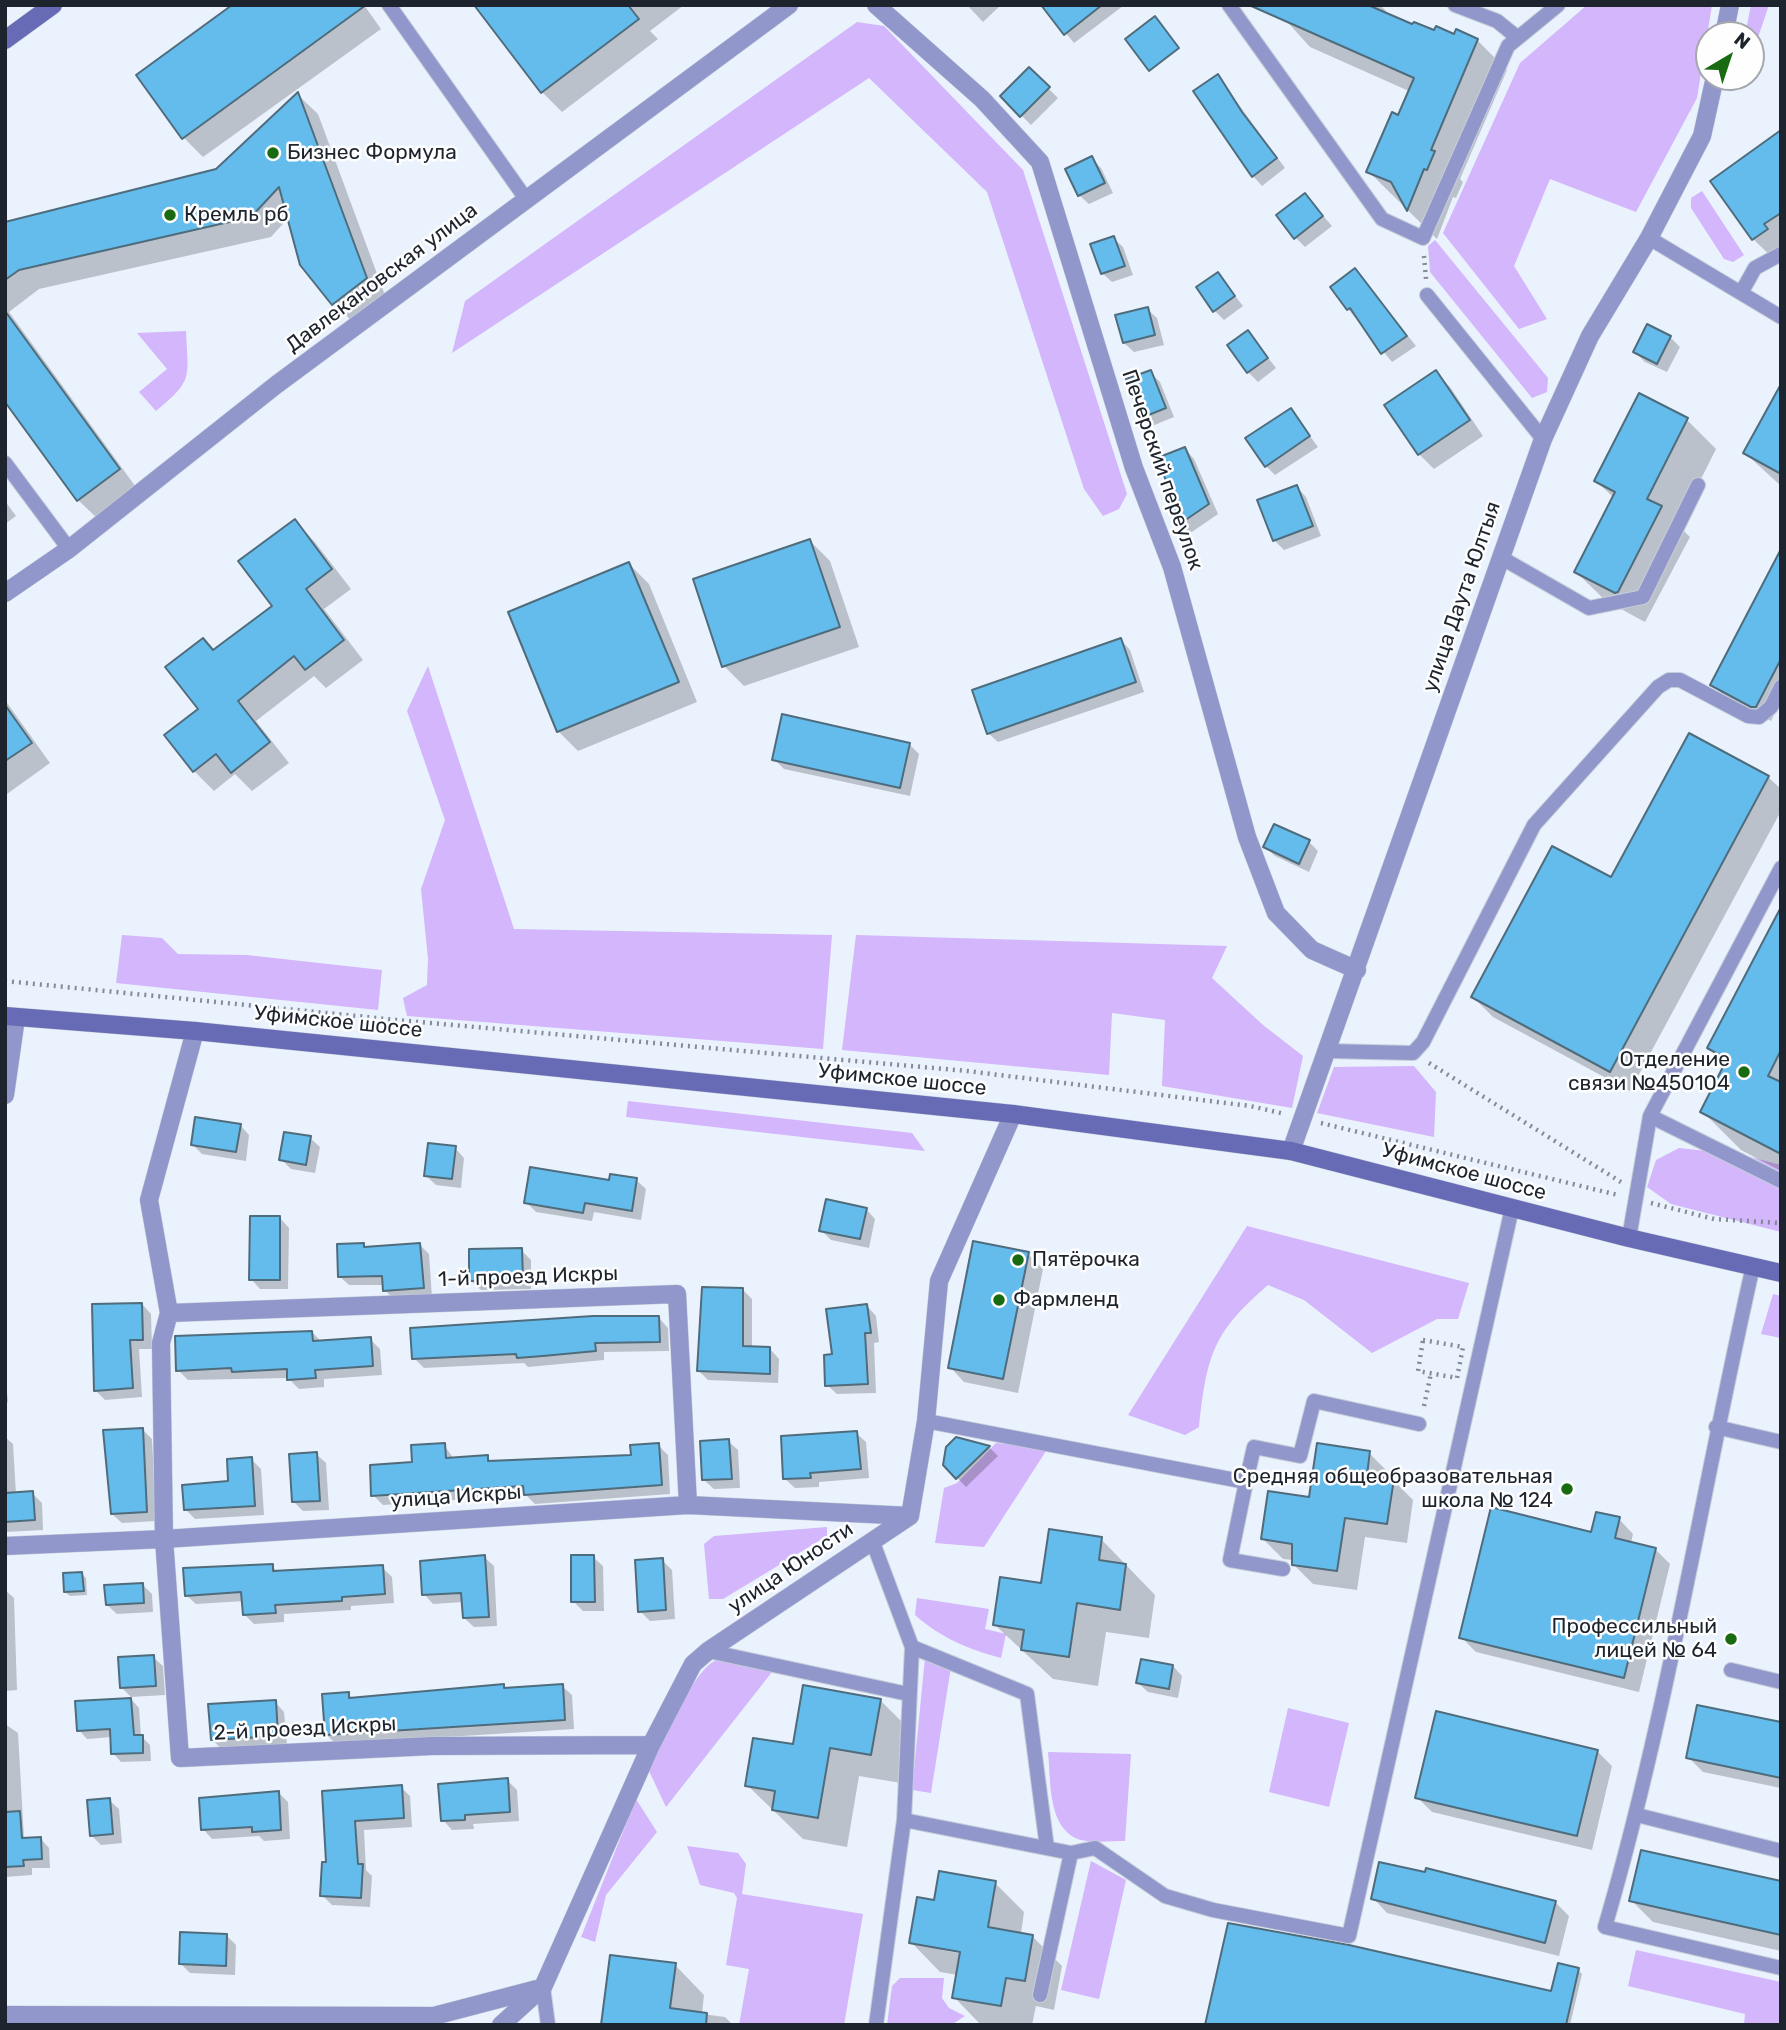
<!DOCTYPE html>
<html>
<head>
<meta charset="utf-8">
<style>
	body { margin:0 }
	#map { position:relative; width:1786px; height:2030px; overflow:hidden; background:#eaf2fd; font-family:Rubik,sans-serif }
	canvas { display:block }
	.frame { position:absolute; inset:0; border:7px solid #1d242e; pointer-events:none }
	.north { position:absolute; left:1695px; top:21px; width:70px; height:70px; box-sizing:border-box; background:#fefefe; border:2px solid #a4a7ab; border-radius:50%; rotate:39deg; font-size:19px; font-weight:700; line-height:28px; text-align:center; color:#1d242e }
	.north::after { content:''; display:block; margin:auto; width:24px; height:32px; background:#196b11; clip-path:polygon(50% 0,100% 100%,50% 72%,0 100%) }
</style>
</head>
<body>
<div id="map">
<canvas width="1786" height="2030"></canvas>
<div class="frame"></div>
<div class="north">N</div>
</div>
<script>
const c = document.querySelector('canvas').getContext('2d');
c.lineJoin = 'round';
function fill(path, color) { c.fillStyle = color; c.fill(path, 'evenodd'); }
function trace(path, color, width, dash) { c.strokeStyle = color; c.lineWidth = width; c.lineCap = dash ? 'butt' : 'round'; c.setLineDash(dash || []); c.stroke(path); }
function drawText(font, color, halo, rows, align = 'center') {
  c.font = font + ' Rubik,sans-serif'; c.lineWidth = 5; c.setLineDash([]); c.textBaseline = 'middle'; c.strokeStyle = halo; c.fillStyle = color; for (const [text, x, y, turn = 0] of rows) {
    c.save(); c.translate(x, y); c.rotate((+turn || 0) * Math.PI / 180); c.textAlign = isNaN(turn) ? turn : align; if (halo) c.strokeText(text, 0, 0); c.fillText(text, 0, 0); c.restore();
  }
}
fill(new Path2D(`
	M1587,5H1712L1697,98L1636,212L1550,179L1514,266L1547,319L1519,329L1443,233L1520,63Z
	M1751,5H1769L1751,58V35H1745Z
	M857,22L884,26L1023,170L1127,494L1119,509L1103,516L1084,489L987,192L869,78L452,353L465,301Z
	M1702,191L1744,255L1733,262L1724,259L1691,208V198Z
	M1435,240L1548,378L1547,392L1532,398L1430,272L1428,246Z
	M186,331C188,378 194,380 156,411L139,392L167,369L137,333Z
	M428,666L514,929L832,935L823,1049L407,1016L403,998L427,985L428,959L421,889L445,820L407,711Z
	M122,935L162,938L178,954L247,955L382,970L378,1010L116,983Z
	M856,935L1227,946L1212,978L1263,1025L1303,1056L1292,1108L1162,1086L1165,1020L1112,1013L1109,1075L842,1050Z
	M1414,1066L1436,1092L1434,1137L1317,1113L1334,1067Z
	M628,1101L912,1133L925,1151L626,1117Z
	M1679,1148L1743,1155L1781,1165V1232L1671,1204L1647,1187L1656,1160Z
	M1247,1226L1469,1283L1458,1319H1437L1372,1353L1304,1300L1268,1285C1212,1333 1207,1356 1199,1427L1185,1435L1128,1415Z
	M1773,1294L1781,1296V1338L1761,1334Z
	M996,1443L1048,1448L984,1547L935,1543L944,1488L957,1483Z
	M827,1527V1536L723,1599H709L704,1544L714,1536Z
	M917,1598L989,1609L985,1629L1006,1634L1001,1658C968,1649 941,1638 915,1615Z
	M925,1658L951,1667L931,1793L912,1790Z
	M718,1660L772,1672L666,1807L649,1771C660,1748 695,1664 718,1660Z
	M1288,1708L1349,1723L1329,1807L1269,1792Z
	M1048,1752L1131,1754L1125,1841C1111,1841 1094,1843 1081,1840C1047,1830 1051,1780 1048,1752Z
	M636,1799L657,1832L606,1895L595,1942L581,1937Z
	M687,1846L738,1853L746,1864L742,1894L863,1914L844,2025H739L749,1969L726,1965L737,1898L734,1893L700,1885Z
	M1091,1861L1126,1880L1099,1999L1061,1990Z
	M1636,1950L1781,1982V2025H1744L1745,2014L1628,1986Z
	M900,1978H944L942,1998L949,2008L965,2016L951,2025H887L892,1986Z`), '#d3b6fb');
fill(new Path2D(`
	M364,5L381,29L203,157L184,138Z
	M479,5H684L650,31L658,39L562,112L542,92Z
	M967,5H1001L983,22Z
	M1043,5H1122L1123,6L1074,43Z
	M1272,5H1380L1392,17L1435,33L1477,40L1507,70L1460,179L1463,182L1456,198L1453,197L1437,239L1368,171L1411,92L1310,47Z
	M1029,69L1058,98L1031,125L1002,96Z
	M1218,76L1285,168L1262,186L1253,176Z
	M298,95L318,114L386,298L354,324L301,264L289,217L271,237L39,289L9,312L138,490L98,519L78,500L5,399V227L217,171Z
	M1781,132V266L1753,239Z
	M1091,158L1101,168L1113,193L1089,204L1079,195Z
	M1305,195L1332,226L1305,247L1296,238Z
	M1113,238L1123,247L1133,275L1112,282L1102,273Z
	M1355,270L1416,346L1392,362L1348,309Z
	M1218,274L1243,306L1224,320L1214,310Z
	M1147,309L1157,318L1164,345L1134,352L1124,343Z
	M1248,332L1276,368L1258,382L1248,372Z
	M1670,337L1680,347L1667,372L1645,362L1635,352Z
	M1150,372L1160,382L1174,417L1152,426L1143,417Z
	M1436,372L1450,387L1483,436L1434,469L1419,454Z
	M1291,410L1318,447L1275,475L1266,466Z
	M1781,413V486L1745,453Z
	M1687,420L1716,449L1678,525L1690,537L1645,622L1606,601L1576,572L1614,498L1596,481Z
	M1185,449L1194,459L1218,514L1189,534L1179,524L1169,499L1174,497Z
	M1297,487L1306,497L1321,536L1284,550L1274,540Z
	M5,501L16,516L5,524Z
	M295,521L314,541L351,589L324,609L363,660L326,688L314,676L256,721L289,763L252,791L235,774L214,791L194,771L200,709L214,651L274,606Z
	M810,541L830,561L859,647L744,686L724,666Z
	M629,564L649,584L697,702L578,751L558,731Z
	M1781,576V701L1771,721L1727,699L1712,684Z
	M1121,640L1130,650L1144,692L998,742L988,733Z
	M5,700L50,763L7,794L5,792Z
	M909,744L919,754L910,796L784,769L774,759Z
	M1768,777L1781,789V811L1630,1091L1493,1017L1473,997L1612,880Z
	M1309,842L1318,851L1309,872L1275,856L1265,847Z
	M1781,911V1171L1741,1150L1702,1111L1726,1065L1709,1048Z
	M240,1125L249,1135L246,1161L202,1154L192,1144Z
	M310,1138L320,1147L315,1173L291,1169L281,1159Z
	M455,1148L464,1158L461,1188L436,1185L426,1176Z
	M636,1180L646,1189L641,1220L594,1212L592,1221L536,1212L526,1202L611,1182Z
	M866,1209L875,1219L869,1248L831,1240L821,1230Z
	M280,1218L289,1228L288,1289H260L251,1279Z
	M363,1245L367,1249L420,1245L429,1254L432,1297L394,1300L385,1290L384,1285H349L339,1276Z
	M521,1250L531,1260V1289L481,1290L471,1281Z
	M1028,1254L1043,1269L1018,1393L964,1382L950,1367Z
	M743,1290L752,1299V1348L770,1349L779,1359L778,1383L708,1380L699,1371Z
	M142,1304L151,1314L152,1349H139L142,1397L105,1400L95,1390Z
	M867,1306L876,1316L879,1342L874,1343L876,1393L837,1394L827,1385L834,1356Z
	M659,1318L668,1328L669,1351L604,1352V1360L528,1367L524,1363L424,1368L414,1358Z
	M312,1332L322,1342L370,1339L380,1349L382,1375L324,1379V1387L299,1389L288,1378L188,1380L178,1370Z
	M5,1373L8,1402L5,1403Z
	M143,1430L152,1439L156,1521L122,1523L112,1514Z
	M856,1433L866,1442L869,1478L819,1482V1487L795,1488L785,1479Z
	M5,1437L13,1444L16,1494L32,1493L42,1503L43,1530L5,1532Z
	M728,1441L738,1450L740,1488L714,1489L704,1480Z
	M444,1445L454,1459L487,1457L493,1463L633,1457L658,1445L668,1455L670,1494L535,1504L526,1495L383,1505L373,1495Z
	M989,1447L998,1456L966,1487L945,1465Z
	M1369,1453L1389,1473L1388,1480H1393L1413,1500L1407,1543L1365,1537L1357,1590L1313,1584L1293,1564V1560L1283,1559L1263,1539Z
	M316,1454L326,1463L329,1510L303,1511L293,1501Z
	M251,1459L261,1469L264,1515L195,1519L186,1510L230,1482Z
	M1619,1519L1633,1534L1631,1543L1655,1549L1670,1564L1639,1692L1476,1652L1461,1637L1592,1534Z
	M1101,1539L1155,1595L1149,1638L1106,1632L1098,1686L1053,1679L995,1625Z
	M484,1557L494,1566L497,1626L474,1627L464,1618L463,1602L433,1604L424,1594Z
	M593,1557L603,1566L604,1611H583L573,1601Z
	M662,1560L672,1570L675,1619L650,1621L640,1611Z
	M272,1566L279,1573L382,1567L392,1577L394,1603L351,1606V1610L284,1614V1622L254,1624L244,1614V1601L196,1604L186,1595Z
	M82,1574L86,1578L87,1595L70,1596L65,1592Z
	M142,1584L152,1594L153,1612L117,1614L107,1605Z
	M5,1590L14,1598L17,1690L5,1691Z
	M153,1657L163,1666L165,1695L131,1697L122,1688Z
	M1173,1666L1182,1676L1178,1698L1148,1692L1138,1683Z
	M503,1686L507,1689L562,1686L572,1695L574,1729L336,1744L327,1735L348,1694L354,1699Z
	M131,1699L139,1708L141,1736L150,1745L151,1761L121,1762L113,1753L112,1737L87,1739L79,1730Z
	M880,1700L910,1730L901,1783L859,1776L847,1847L803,1839L747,1785L794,1746Z
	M275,1702L284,1712L287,1745L222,1749L212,1740Z
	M5,1724L18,1733L24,1838H40L49,1848L50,1868H32V1875L5,1877Z
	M1781,1724V1788L1703,1772L1688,1757Z
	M1597,1751L1612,1766L1592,1850L1432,1812L1417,1797Z
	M507,1780L517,1790L519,1821L473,1824L474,1829L452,1830L443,1820Z
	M401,1787L410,1796L412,1827L364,1830L366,1870L372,1876L370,1907L332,1905L322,1895L328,1864L324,1792Z
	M278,1792L288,1802L290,1839L264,1841L259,1836L212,1839L203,1829Z
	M109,1800L119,1809L122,1843L101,1845L91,1835Z
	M995,1883L1024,1912L1021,1934L1032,1936L1062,1966L1054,2010L1036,2006L1032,2025H981L954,1997L958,1975L940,1972L911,1942L936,1902ZM942,1947L969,1952L968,1955L942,1950Z
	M1781,1883V1951L1653,1922L1631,1900Z
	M1373,1898L1555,1902L1569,1916L1559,1956L1387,1913Z
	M226,1935L236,1945L235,1975L190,1973L180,1963Z
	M675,1965L704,1995L702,2014L725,2017L733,2025H603Z
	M1578,1970L1582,1974L1570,2025H1545Z`), '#0003');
const building = new Path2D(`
	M232,5H366L182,139L136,75Z
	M474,5H628L639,19L541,93Z
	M1041,5H1102L1064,35Z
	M1249,5H1368L1412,24L1414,22L1434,30L1436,26L1454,34L1456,29L1478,39L1431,150L1435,151L1427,170L1424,169L1407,211L1391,182L1366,172L1392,112L1398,115L1414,78Z
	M1155,16L1179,48L1149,71L1125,39Z
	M1029,67L1050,87L1020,117L1000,96Z
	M1218,74L1242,112L1277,158L1252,177L1193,91Z
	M298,92L367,278L332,305L300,265L279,187L251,217L19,270L5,280V222L216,169Z
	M1781,130V213L1764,224L1768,229L1752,240L1710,181Z
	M1092,156L1105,183L1078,196L1065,169Z
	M1305,193L1323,216L1294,239L1276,215Z
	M1114,236L1125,266L1101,274L1090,244Z
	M1355,268L1407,336L1381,354L1350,308L1347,310L1330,287Z
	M1218,272L1235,296L1213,312L1196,287Z
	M1148,307L1155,335L1123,343L1115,315Z
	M5,311L120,469L77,501L5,402Z
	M1647,324L1671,336L1657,364L1633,352Z
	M1248,330L1268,358L1247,373L1227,345Z
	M1151,370L1166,408L1141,418L1126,379Z
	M1436,370L1470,420L1418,455L1384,405Z
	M1781,384V474L1743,453Z
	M1639,393L1688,418L1647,499L1662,506L1618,592L1615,593L1574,572L1615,492L1594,481Z
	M1291,408L1310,436L1265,467L1245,438Z
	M1185,447L1209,504L1178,525L1167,498L1172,496L1157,458Z
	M1297,485L1313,526L1273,541L1257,500Z
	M295,519L332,569L306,589L344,640L305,670L294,656L238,701L270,742L231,773L216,754L193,772L164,735L198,709L165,667L203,638L213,650L272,606L238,561Z
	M810,539L840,627L722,667L693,579Z
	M1781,549V659L1756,707H1751L1710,685Z
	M629,562L679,682L557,732L508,612Z
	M1121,638L1136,682L987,734L972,690Z
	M5,705L32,743L5,761Z
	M782,714L910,743L900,788L772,760Z
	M1689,733L1769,776L1610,1072L1471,997L1552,846L1611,877Z
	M1274,824L1310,840L1299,864L1263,847Z
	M1781,907V1050L1768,1076L1781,1082V1154L1700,1112L1727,1059L1707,1048Z
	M195,1117L241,1124L236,1152L191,1145Z
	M284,1132L311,1136L306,1165L279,1160Z
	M428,1143L456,1146L452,1179L424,1176Z
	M530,1167L609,1180L610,1174L637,1178L632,1211L585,1203L583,1213L524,1203Z
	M826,1199L867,1208L860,1239L819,1231Z
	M250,1216H280V1280H249Z
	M973,1241L1029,1252L1003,1379L948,1368Z
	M364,1243V1247L420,1243L424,1288L383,1291L382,1276L338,1277L337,1244Z
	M522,1248L523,1280L469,1281V1249Z
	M702,1287L743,1288V1346L770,1347V1374L697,1371Z
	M142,1303L143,1340H130L133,1388L94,1391L92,1304Z
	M867,1304L871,1333H865L868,1384L825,1386L824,1355L832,1354L826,1309Z
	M593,1316H659L660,1342L595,1343L596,1351L543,1356L517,1358L516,1354L412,1359L410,1328Z
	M312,1331L313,1341L371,1337L373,1366L315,1370L316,1378L287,1380V1369L232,1372L231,1368L176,1371L175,1336Z
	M143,1428L147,1512L111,1514L103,1430Z
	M857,1431L861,1469L810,1473L811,1478L783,1479L781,1436Z
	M956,1437L990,1446L956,1479L943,1465L946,1447Z
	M729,1439L732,1479L702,1480L700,1441Z
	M445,1443L446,1458L488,1455V1461L631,1455L630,1445L659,1443L662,1485L524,1495L523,1486L371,1496L370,1465L412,1462L411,1445Z
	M1317,1443L1370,1451L1367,1475L1394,1479L1387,1524L1345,1518L1337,1571L1292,1565V1544L1261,1539L1268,1491L1309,1497Z
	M317,1452L320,1501L292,1502L289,1454Z
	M252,1457L255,1506L184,1510L182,1485L228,1481L227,1459Z
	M33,1491L35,1520L5,1522V1493Z
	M1491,1507L1591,1532L1596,1512L1620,1517L1615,1538L1656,1548L1624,1678L1459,1638Z
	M1049,1529L1102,1537L1099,1560L1126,1564L1120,1610L1077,1603L1069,1657L1021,1650L1024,1630L993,1625L1000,1577L1041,1583Z
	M485,1555L489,1617L463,1618L461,1593L422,1595L420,1561Z
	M571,1555H594L595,1602H571Z
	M663,1558L666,1610L638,1612L635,1560Z
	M273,1564V1571L383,1565L385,1594L342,1597V1601L275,1605L276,1613L243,1615L241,1592L185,1596L183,1568Z
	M82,1572L84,1591L64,1592L63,1573Z
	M143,1583L144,1603L106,1605L104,1585Z
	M154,1655L156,1686L120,1688L118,1657Z
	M1141,1659L1173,1665L1169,1689L1136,1683Z
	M504,1684V1688L563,1684L565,1720L325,1735L322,1694L349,1692V1698Z
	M803,1685L881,1699L871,1755L830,1748L818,1818L772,1810L775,1791L745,1786L753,1738L793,1744Z
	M131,1698L134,1735H143V1753L111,1754L110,1729L77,1731L75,1701Z
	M276,1700L278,1736L211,1740L208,1704Z
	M1697,1705L1781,1722V1778L1686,1758Z
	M1436,1711L1598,1750L1577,1836L1415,1798Z
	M508,1778L510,1812L465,1815V1820L441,1821L438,1784Z
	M402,1785L404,1818L355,1821L358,1864H363L361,1898L320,1896L322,1862H326L322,1791Z
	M279,1791L281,1830L252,1832V1827L201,1830L199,1798Z
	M110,1798L113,1834L90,1836L87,1800Z
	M20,1811L22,1838L41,1837L42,1859L23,1860L24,1866L5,1867V1812Z
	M1641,1850L1781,1881V1935L1629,1901Z
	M1379,1862L1425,1872L1426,1868L1556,1901L1545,1943L1371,1899Z
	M939,1871L996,1881L988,1927L1033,1935L1025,1981L1006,1978L1001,2006L952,1998L960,1952L909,1943L917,1897L934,1900Z
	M1228,1923L1349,1945L1551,1991L1558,1963L1579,1968L1566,2025H1205Z
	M180,1932L227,1934L226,1966L179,1964Z
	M610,1955L676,1963L670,2008L707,2013L706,2025H601Z`);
fill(building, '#64bcec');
trace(building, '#4f6c7d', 2);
const service = new Path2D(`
	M389,5L526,199
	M1229,5L1382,219L1423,238L1508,46L1558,5
	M1455,5L1497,21L1518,38
	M1649,238L1781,317
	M1741,293L1755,268L1781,254
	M1427,295L1543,439
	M5,463L69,549
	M1500,557L1589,608L1643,597L1698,485
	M1328,1051L1413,1053L1423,1042L1534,825L1658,687L1669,680H1680L1748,716L1759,717L1771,707L1781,687
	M1650,1116L1781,1181
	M1629,1238L1650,1116L1781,868
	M1753,1266C1703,1486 1668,1711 1605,1927L1781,1968
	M926,1421L1246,1482L1254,1447L1300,1456L1314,1401L1419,1424
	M1716,1427L1781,1442
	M1246,1482L1230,1560L1283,1569
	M872,1540L912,1647L904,1820L876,2025
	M912,1647L1027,1694L1047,1848
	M708,1651L908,1694
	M1731,1670L1781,1682
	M1637,1815L1781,1851
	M904,1820L1071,1853L1095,1848L1165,1896L1213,1910L1349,1936L1512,1208
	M543,1987L548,2025
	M1040,1995L1071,1853`);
const minor = new Path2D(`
	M876,5L982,99L1040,162L1134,468L1172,567L1247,837L1276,913L1312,950L1357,970
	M1724,35L1730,5
	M5,593L69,549L276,385L789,5
	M195,1031L149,1200L169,1313L161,1343L164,1539L180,1758L432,1746L651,1745
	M5,1095L16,1018
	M1291,1151L1543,439L1590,336L1649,238L1702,136L1715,77
	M169,1313L677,1294L688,1505
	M5,1546L164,1539L688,1505L910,1516
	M5,2015L434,2016L537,1989
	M501,2025L543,1987L651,1745L693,1664L708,1651L910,1516L926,1421L939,1281L1013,1114`);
const secondary = new Path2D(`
	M5,40L53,5
	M5,1016L195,1031L1013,1114L1291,1151L1629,1238L1781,1273`);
trace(service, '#c5cdd8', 16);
trace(minor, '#c5cdd8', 19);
trace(secondary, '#c5cdd8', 19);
trace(new Path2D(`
	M1424,256L1426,279
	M5,981L397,1020L967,1071L1250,1106L1285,1114
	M1429,1063L1621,1182
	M1321,1123L1618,1195
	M1651,1203L1714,1219L1781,1223
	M1423,1340L1463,1347L1457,1378L1418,1371Z
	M1424,1406L1431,1373`), '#848b96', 4.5, [2, 5]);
trace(service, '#9297cb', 14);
trace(minor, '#9297cb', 18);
trace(secondary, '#676ab5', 18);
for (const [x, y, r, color] of [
	[273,153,7,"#196b11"],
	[170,215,7,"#196b11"],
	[1744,1072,7,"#196b11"],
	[1018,1260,7,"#196b11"],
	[999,1300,7,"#196b11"],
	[1567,1489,7,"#196b11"],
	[1731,1639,7,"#196b11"]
]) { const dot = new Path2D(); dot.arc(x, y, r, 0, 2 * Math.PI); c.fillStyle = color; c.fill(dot); trace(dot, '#fefefe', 2.5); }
drawText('21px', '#1d242e', '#fefefe', [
	["Бизнес Формула",287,153],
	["Кремль рб",184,215],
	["Отделение",1730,1060,"right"],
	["связи №450104",1730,1084,"right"],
	["Пятёрочка",1032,1260],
	["Фармленд",1013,1300],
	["Средняя общеобразовательная",1553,1477,"right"],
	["школа № 124",1553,1501,"right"],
	["Профессильный",1717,1627,"right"],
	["лицей № 64",1717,1651,"right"]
], 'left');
drawText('21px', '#1d242e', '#fefefe', [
	["Давлекановская улица",382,278,-37],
	["Печерский переулок",1162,470,71],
	["улица Даута Юлтыя",1462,597,-71],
	["Уфимское шоссе",338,1022,6],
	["Уфимское шоссе",902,1080,6],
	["Уфимское шоссе",1464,1172,15],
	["1-й проезд Искры",528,1277,-2],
	["улица Искры",456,1497,-4],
	["улица Юности",791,1568,-34],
	["2-й проезд Искры",305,1729,-3]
]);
</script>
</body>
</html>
